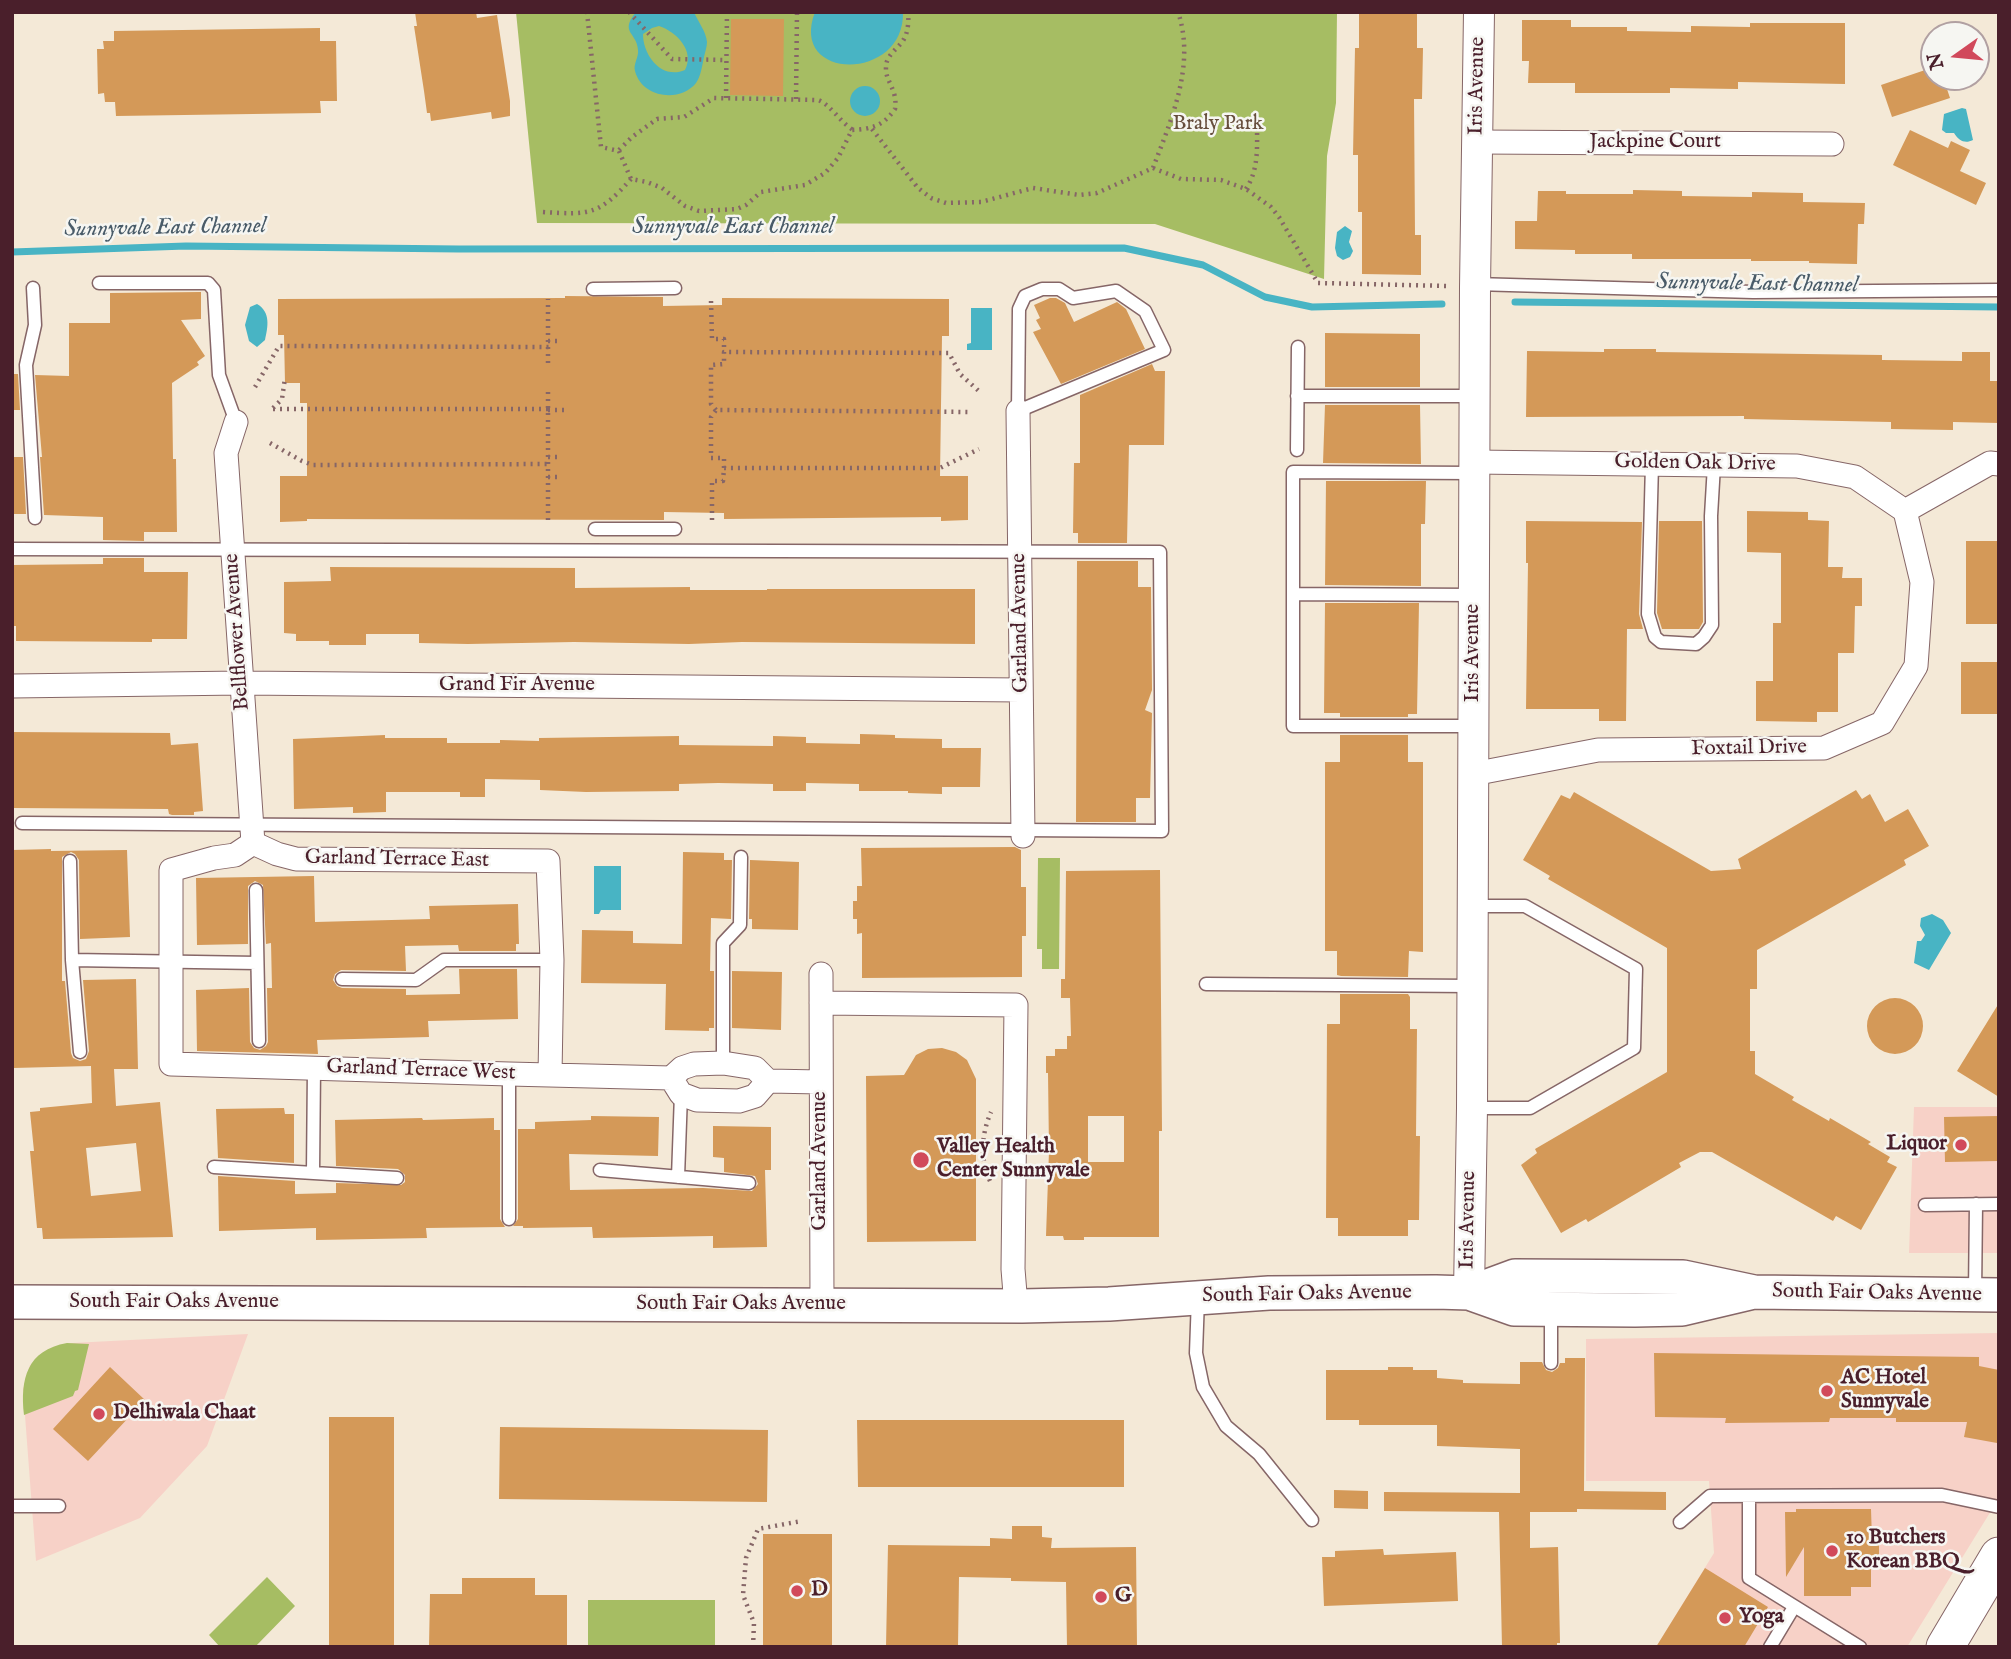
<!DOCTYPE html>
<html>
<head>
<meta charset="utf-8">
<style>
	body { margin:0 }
	#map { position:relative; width:2011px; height:1659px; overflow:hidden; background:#f4e9d7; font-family:"IM FELL English",serif }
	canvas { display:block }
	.frame { position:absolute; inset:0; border:14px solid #4a1f2b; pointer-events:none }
	.north { position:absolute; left:1920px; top:21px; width:70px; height:70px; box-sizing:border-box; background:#f6f6f2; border:2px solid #b1a0a2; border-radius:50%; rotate:255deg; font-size:19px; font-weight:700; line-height:28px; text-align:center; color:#4a1f2b }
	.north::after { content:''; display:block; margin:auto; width:24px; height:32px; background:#d1495b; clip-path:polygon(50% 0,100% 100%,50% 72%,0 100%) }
</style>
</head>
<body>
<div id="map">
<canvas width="2011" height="1659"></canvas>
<div class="frame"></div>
<div class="north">N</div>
</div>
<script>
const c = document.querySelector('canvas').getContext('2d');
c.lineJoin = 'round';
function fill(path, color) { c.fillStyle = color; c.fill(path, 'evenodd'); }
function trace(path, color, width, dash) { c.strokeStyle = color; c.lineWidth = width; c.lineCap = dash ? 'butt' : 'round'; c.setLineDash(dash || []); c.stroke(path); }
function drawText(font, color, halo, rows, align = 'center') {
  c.font = font + ' "IM FELL English",serif'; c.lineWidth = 5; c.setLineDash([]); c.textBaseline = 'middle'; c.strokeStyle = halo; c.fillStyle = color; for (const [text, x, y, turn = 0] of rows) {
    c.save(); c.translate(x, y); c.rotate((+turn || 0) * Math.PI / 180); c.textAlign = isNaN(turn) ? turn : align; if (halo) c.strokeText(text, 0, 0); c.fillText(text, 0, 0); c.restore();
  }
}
fill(new Path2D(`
	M1914,1107H1999V1253H1909Z
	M1999,1333V1498L1907,1647H1656L1714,1553L1709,1481H1586V1339Z
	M248,1334L207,1446L140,1518L36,1561L23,1389L30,1365L72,1343Z`), '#f7d1c7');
fill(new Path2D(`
	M516,12H1337L1336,103L1327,156L1324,279L1155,224L537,223Z
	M1038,858H1060L1059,969H1042V949H1037Z
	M67,1343L89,1344L78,1390L75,1391L73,1396L24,1415C20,1379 27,1350 67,1343Z
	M267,1577L295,1606L255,1647H220L209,1635Z
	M588,1600H715V1647H588Z`), '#a6bd63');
fill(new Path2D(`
	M636,12H694C698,22 706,31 707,42C707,47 705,52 704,57C702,66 701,76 696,83C680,103 642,98 635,71C633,64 639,57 638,50C637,32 619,33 636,12ZM659,26C677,32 695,51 685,70C662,80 643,56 643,34L652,28Z
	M815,12H903C905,82 788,82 815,12Z
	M850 101a15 15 0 1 1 30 0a15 15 0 1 1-30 0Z
	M1962,108L1966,109L1973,140C1965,144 1959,141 1954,133H1946L1942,130L1944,114Z
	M1345,226L1352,231L1349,242L1353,251L1350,257L1343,260L1337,256L1335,248L1337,232Z
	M257,304C271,312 268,327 265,340L257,347L249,341L245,325L250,307Z
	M971,308H992V350H967V344L971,343Z
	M594,866H621V910H601L599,914H594Z
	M1932,914L1943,920L1951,933L1929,970L1914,963L1917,941H1921L1925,935L1920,926L1921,918Z`), '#48b4c4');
trace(new Path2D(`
	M12,252L186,246L459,249L1124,248L1203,265L1265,297L1312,307L1442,304
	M1515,302L1999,307`), '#48b4c4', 7);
fill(new Path2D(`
	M415,12H476L477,18L497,15L510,101V116L492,119L491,112L431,121L430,113H427L424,91L414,26H417Z
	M1359,12H1417V48H1423L1422,99H1414L1415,235H1421V275L1362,274V212H1358V155H1353L1355,48H1359Z
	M731,19H784L783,96L730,95Z
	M1522,20H1571V27H1627V31L1691,32V26L1750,27V23H1845V84L1738,82V89L1670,88V93H1575V83H1528L1529,61H1522Z
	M320,28V41H336L337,101H320L321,113L116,116L115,102H105L104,93L98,94L97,49H104L103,41H114V31Z
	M1934,67V77H1943L1950,98L1892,117L1881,85Z
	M1910,130L1948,148L1951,141L1970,150L1960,171L1986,183L1976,205L1893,165Z
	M1633,190L1682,191V196L1752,197V192L1803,193V202L1865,203L1864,224H1858L1857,264L1809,263V261H1751V259H1632V254H1575V250L1515,249V221H1537L1538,191H1566V194H1633Z
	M201,292V319L181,320L205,356L197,362L199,365L172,383L173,459H176L177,532H144V541L103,540V517L44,515L40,457H42L35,375L69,376V323H110V293Z
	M565,296L663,297V306L722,305V298L949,299V336H942L940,476H968V520L941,521V517L724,519V513L664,512V520L307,519V521L280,522V476H307V403H300V383H285L284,335H278V299L565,298Z
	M1050,298H1056L1065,303L1074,322L1117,302L1126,309L1145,349L1061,384L1033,332L1041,329L1036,320L1040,318L1034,305Z
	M1325,333L1420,334V387H1325Z
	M1604,349H1656V352L1882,355V360L1962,361V352H1990V381H1999V423L1953,422V430L1891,429V422L1744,419V416L1526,417L1527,351L1604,352Z
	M1152,364L1155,371H1165L1164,445H1129L1127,543H1078V533H1073L1074,463H1080V395Z
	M12,374H18L20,410H12Z
	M1325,405H1420L1421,464L1323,463Z
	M12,457H23L26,514H12Z
	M1326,481H1426L1425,524H1421V586L1325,585Z
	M1747,511L1808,512V520L1829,521L1828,567H1843L1842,578H1862V606H1855L1854,653H1838V712H1817V722L1756,721V681H1773V623H1781V553L1747,552Z
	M1526,521L1642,522L1639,614L1643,629H1627L1626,721H1599V709H1526L1528,563H1526Z
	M1659,521H1702L1703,622L1699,629H1662L1657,613Z
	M1966,541H1999V624H1966Z
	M103,558H144V572H188L187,639H152V642L16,641V626H12V565L103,564Z
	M1077,561H1138V587H1151L1152,690L1145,710L1152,713L1150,798H1136V822H1076Z
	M330,567L575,568V588L690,587V590H767V589H975V644L742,642L689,644L574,642L468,644L419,643V634H366V645H329V641H296V634L284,633V582L331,581Z
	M1325,603H1419L1417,714H1408V717H1340V713H1324Z
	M1961,662H1999V714H1961Z
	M12,732L170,733L171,745L198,743L203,811L194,812V815H172L169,814L168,809L12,808Z
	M860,734L895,735V738L942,739V748H981L980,787H942V794L908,793V791H859V784L806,783V791H773V784L718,783L679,784V791L586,792L540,790V780L485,779V797H460V792H386V812L353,813V807L294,809L293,739L385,735V738H447V743H500V740L539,741V738L679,736V745L773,746V736L806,737V743L860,744Z
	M1340,735H1408V762H1423V952L1409,951L1408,977L1341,976L1337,975V951H1325V762H1340Z
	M1856,790L1862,799L1870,794L1885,822L1908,809L1929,846L1904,860L1906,865L1757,950V989H1750V1051H1755V1074L1794,1097L1792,1100L1829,1121L1830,1118L1871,1142L1868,1144L1890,1157L1887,1162L1897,1167L1861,1230L1836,1216L1833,1221L1712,1152H1700L1679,1163L1681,1167L1588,1222L1586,1219L1561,1233L1521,1165L1537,1153L1535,1149L1667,1072V948L1548,879L1550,876L1523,860L1561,795L1570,799L1574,792L1711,871L1741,869L1738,859Z
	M1015,847L1021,850V887H1026V936H1022V977L862,978V933L857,934V919H853V901H857V886H862L861,848Z
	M51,849V851L127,850L130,937L80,939L79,860L75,854L71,852L62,857V981H65L71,1053L73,1058L80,1061L86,1059L89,1051L83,980L136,979L138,1069H114L116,1106L160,1102L173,1237L43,1239L42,1228H37L30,1151H34L30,1112L40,1111V1108L92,1103L91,1066L13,1068L12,850ZM136,1143L141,1191L91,1196L86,1148Z
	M683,852L724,853V860H732L731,919L711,918L710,971H714V1028H709V1031L665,1030L666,984L581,983L582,930L633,931V943L682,944Z
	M750,860L799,862L798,930L752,929V919H749Z
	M1160,870L1162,1131H1159V1237H1084V1240H1064L1063,1236H1046L1049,1151L1048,1073H1046V1056H1055V1049H1067V1036H1071L1070,998H1061V979H1065L1066,871ZM1088,1116H1124V1162H1088Z
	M314,876L315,922L430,919L429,906L518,904L519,944H516V951H459L458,945L405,946L406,971L341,970L335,974L333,980L337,986L342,988L406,989V995L460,994L459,969H517L518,1019L428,1021L429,1037L317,1040L318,1054L197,1051L196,990L249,988L250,1042L254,1048L260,1050L266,1046L268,1042L267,988H272L271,943L266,944L263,885L255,881L248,886V944L197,945L196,878Z
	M732,971L782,972L781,1030L732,1028Z
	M1340,994H1408L1410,997V1029H1417L1416,1136H1420L1419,1220H1408V1236H1338V1218H1326L1327,1024H1340Z
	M1867 1026a28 28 0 1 1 56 0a28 28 0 1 1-56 0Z
	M1999,1003V1097L1957,1071Z
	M942,1048L956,1052L967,1060L976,1079V1241L867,1242L866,1076L904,1075L916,1055L928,1049Z
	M284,1108L285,1114H294V1163L218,1158L216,1109Z
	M591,1116L659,1117L658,1156L569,1154L570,1190L703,1188L752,1191L758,1184L755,1176L724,1172V1158L713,1157V1126L771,1127V1170H765L767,1247L713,1248V1236L593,1238L592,1227L523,1228V1226H513L518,1219V1129H535V1122L591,1120Z
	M1999,1116V1161L1945,1162L1944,1117Z
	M422,1118L423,1120L494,1118V1130H500V1219L505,1227L426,1228L427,1238L316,1240V1228L219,1231L218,1176L295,1181V1194L336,1193V1183L401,1185L405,1182V1175L398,1169L336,1166L335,1120Z
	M1654,1353L1979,1357V1366L1999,1370L1997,1443L1964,1437L1967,1422H1896V1418H1830L1829,1422L1725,1423L1726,1418L1655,1417Z
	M1565,1358H1585L1584,1491L1666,1492V1510L1577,1509V1512H1530V1548L1558,1547L1560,1643H1557V1647H1502L1499,1512L1384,1511V1492L1520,1493V1449L1437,1446V1425H1359V1420H1326V1370H1388V1367H1413V1370H1437V1378L1463,1380V1383L1520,1384V1362H1542L1546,1370L1552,1372L1558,1368L1560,1363H1565Z
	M110,1367L145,1400L88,1461L53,1429Z
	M329,1417H394V1647H329Z
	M857,1420H1124V1487H858Z
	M500,1427L768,1430L767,1502L499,1499Z
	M1334,1490L1368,1491V1509L1334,1508Z
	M1796,1509H1871L1872,1540H1879V1563H1871V1587H1851V1596H1804V1547L1786,1577L1785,1512H1796Z
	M1012,1526H1042V1537L1052,1538L1051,1548L1136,1547L1137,1647H1067L1066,1582L1011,1581V1578L959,1577L958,1647H886L888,1545L990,1546V1538L1012,1539Z
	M763,1534H832V1647H763Z
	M1383,1549L1384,1555L1456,1552L1458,1601L1324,1606L1322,1557H1335V1551Z
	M1705,1568L1768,1607L1744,1647H1656Z
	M462,1578H535V1595H567V1647H429L430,1594H462Z`), '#d49958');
const service = new Path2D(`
	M99,283H208L214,290L219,375L236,422
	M1475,284L1753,292L1999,290
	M33,288L35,325L26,365L35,518
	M593,289L675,288
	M1042,289H1059L1073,298L1116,291L1145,311L1164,350L1018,411L1019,309L1025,296Z
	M1297,396H1474
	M1297,450L1298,347
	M1652,464L1648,614L1655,637L1661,642L1696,644L1704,637L1712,625L1711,516L1714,465
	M595,529H675
	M12,549L1160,552L1162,831L22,823
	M1293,594L1474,595
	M1473,726H1293V472L1474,473
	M70,861L72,960L80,1052
	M256,890L259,1041
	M72,960L257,963
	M342,979L416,980L444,960H552
	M1206,984L1472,986
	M723,1063V943L740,925L741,857
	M509,1074V1219
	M1472,1108H1530L1634,1048L1636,969L1525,906H1473
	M214,1167L397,1178
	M600,1170L749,1183
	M313,1172L314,1068
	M678,1177L681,1094
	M1925,1205L1999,1204
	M1975,1295L1976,1204
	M1198,1298L1196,1353L1203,1387L1226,1426L1259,1454L1312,1520
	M1551,1311V1363
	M1749,1497V1578L1860,1647
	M12,1506H59
	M1680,1522L1710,1496L1942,1495L1999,1507
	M1770,1647L1794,1607`);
const minor = new Path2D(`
	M1477,142L1832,144
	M1018,411L1023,836
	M236,422L226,453L253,843
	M1474,462L1797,466L1855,477L1905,511
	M1905,511L1990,463L1999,464
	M12,686L241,683L1021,690
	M1473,774L1598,750L1824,748L1882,723L1916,666L1922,582L1905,511
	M821,974L822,1305
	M821,1003L1016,1005L1013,1269L1016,1306
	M550,1075L552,960L548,861L296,859L277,854L253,843L235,855L214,858L171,870V1064L509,1074L671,1078L682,1068L694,1064L723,1063L755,1068L768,1081L821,1082
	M671,1078L681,1094L697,1100L739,1101L755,1096L768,1081`);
const tertiary = new Path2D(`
	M1469,1293L1472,1108L1475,287L1479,12`);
const secondary = new Path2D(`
	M1469,1293L1515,1276L1683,1277L1754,1292L1999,1295
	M12,1302L1022,1306L1109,1304L1269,1293L1436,1292L1469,1293L1514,1309L1635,1310L1682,1309L1754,1292`);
const primary = new Path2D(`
	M1945,1647L1999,1556`);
trace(service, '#866667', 15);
trace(minor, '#866667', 25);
trace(tertiary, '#866667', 32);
trace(secondary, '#866667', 36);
trace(primary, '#866667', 39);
trace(new Path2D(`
	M587,12L601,147L619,151
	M629,12L672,59L727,60
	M726,98L727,12
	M796,99L797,12
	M872,129L918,188L931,198L946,203L981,202L1033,188L1079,195L1097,193L1153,168C1171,120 1196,65 1178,12
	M619,150L632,137L657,119L684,117L714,98L818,100C830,104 839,121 853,130
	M619,151L631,179L647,182L662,188L685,206L699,211L737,209L746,205L761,192L805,185L825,173L838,158L852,130C872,129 883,126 895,109C898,89 885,82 886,67C886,55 898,49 904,39C908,32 909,21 908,12
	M1153,168L1181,179L1221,180L1246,189L1271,207L1279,217L1318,283L1449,286
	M1246,189C1259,169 1257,147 1257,124
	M543,212C590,215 599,215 631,179
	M711,301L712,339H724V352
	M548,341H560
	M548,363V299
	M255,387L279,346L549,347
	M273,408L282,399L285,378
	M273,409H548
	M548,410H564
	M716,410L711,404V365L724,364V352L949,353L960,374L981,393
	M270,443L302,461L313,465L548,464
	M548,457H560
	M724,468V458H711V417L716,410L970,412
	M548,477H560
	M548,520V391
	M712,520V481H723L724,468H940L979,449
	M990,1181C980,1159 981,1135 991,1112
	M753,1647L754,1623L743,1595L746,1558L758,1529L802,1521`), '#866667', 4.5, [2, 5]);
trace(service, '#fff', 12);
trace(minor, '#fff', 23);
trace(tertiary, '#fff', 30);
trace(secondary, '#fff', 33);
trace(primary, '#fff', 37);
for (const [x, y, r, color] of [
	[1961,1145,7,"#d1495b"],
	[921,1160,9,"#d1495b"],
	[1827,1391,7,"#d1495b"],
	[99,1414,7,"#d1495b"],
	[1832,1551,7,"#d1495b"],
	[797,1591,7,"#d1495b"],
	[1101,1597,7,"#d1495b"],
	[1725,1618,7,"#d1495b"]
]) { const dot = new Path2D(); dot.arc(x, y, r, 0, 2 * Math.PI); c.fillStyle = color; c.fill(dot); trace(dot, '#f6f6f2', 2.5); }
drawText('21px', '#4a1f2b', '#f6f6f2', [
	["Iris Avenue",1478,86,-89],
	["Jackpine Court",1655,143],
	["Golden Oak Drive",1695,464,1],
	["Garland Avenue",1021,623,-91],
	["Bellflower Avenue",238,632,-94],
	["Iris Avenue",1474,653,-90],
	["Grand Fir Avenue",517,686],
	["Foxtail Drive",1749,749,-1],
	["Garland Terrace East",397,860,1],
	["Garland Terrace West",421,1071,2],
	["Garland Avenue",821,1161,-90],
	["Iris Avenue",1469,1220,-89],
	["South Fair Oaks Avenue",1877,1294,1],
	["South Fair Oaks Avenue",1307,1295,-1],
	["South Fair Oaks Avenue",174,1303],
	["South Fair Oaks Avenue",741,1305]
]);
drawText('21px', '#664e3c', '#f6f6f2', [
	["Braly Park",1218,125]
]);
drawText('bold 21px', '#4a1f2b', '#f6f6f2', [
	["Liquor",1947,1145,"right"],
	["Valley Health",937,1148],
	["Center Sunnyvale",937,1172],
	["AC Hotel",1841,1379],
	["Sunnyvale",1841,1403],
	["Delhiwala Chaat",113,1414],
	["10 Butchers",1846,1539],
	["Korean BBQ",1846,1563],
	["D",811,1591],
	["G",1115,1597],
	["Yoga",1739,1618]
], 'left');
drawText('italic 23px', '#495b68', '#f6f6f2', [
	["Sunnyvale East Channel",733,228],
	["Sunnyvale East Channel",165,229,-1],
	["Sunnyvale East Channel",1757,285,1]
]);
</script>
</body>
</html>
